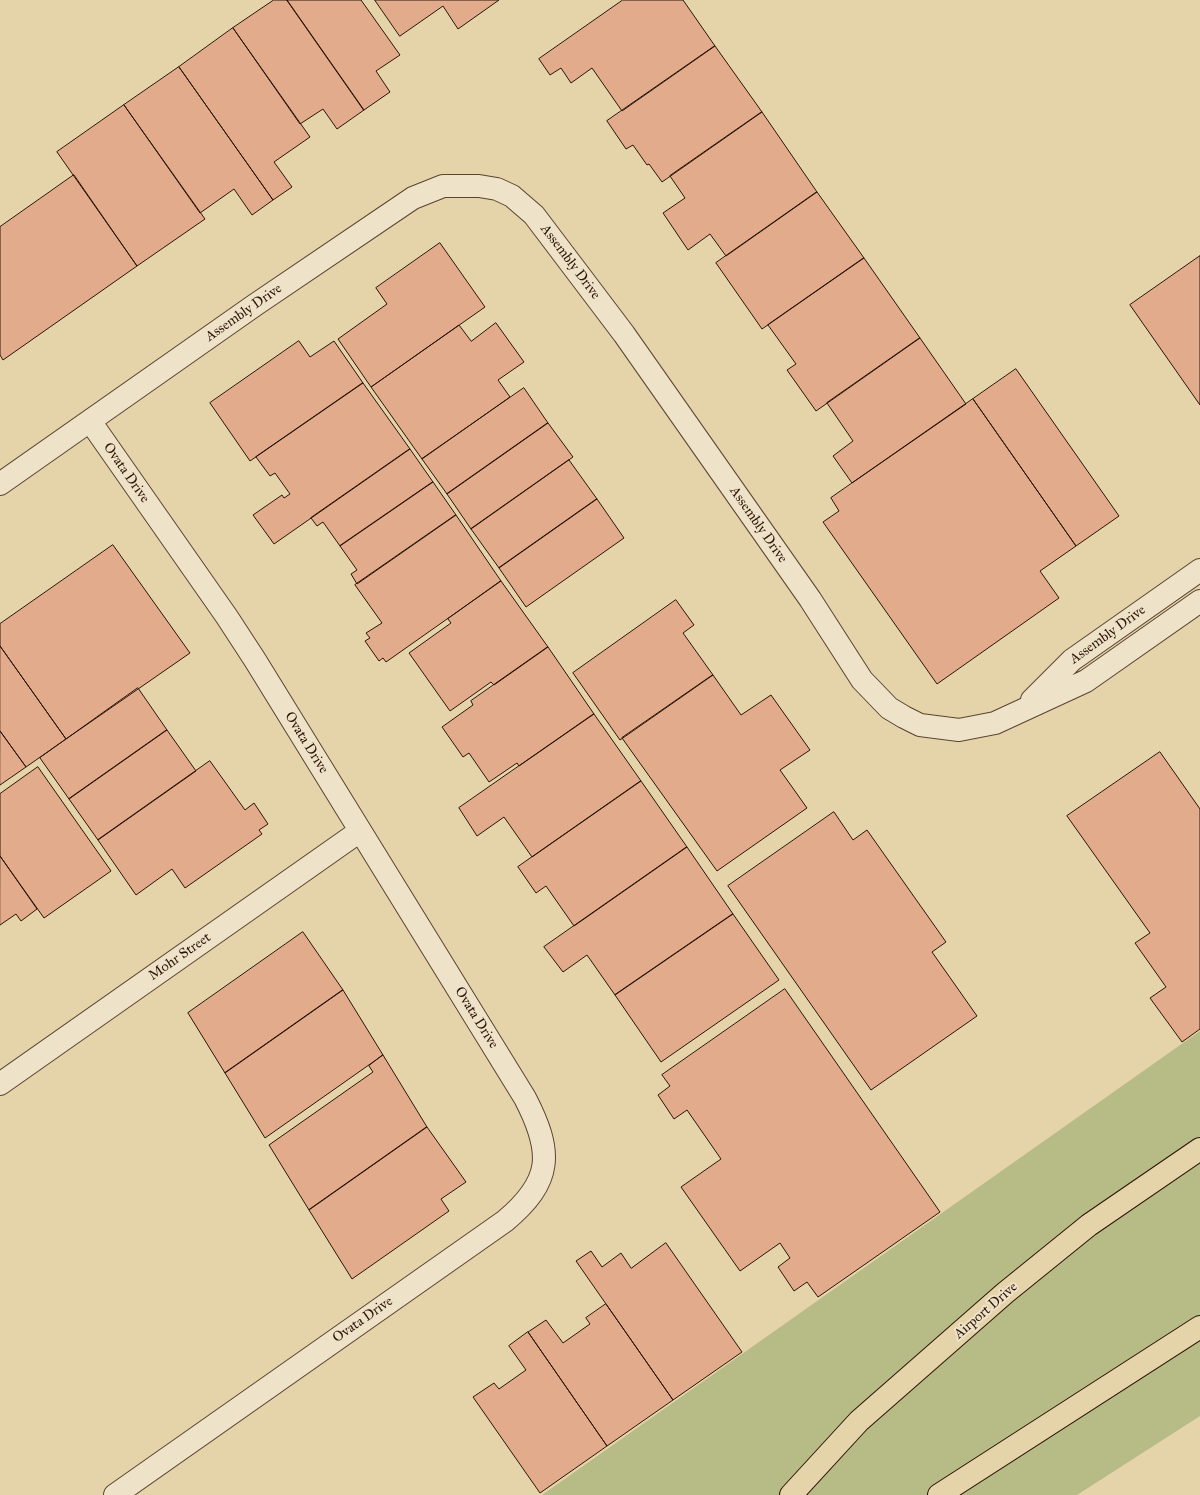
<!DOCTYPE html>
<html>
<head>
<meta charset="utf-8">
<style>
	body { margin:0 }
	canvas { display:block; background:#e5d3aa }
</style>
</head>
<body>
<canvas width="1200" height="1495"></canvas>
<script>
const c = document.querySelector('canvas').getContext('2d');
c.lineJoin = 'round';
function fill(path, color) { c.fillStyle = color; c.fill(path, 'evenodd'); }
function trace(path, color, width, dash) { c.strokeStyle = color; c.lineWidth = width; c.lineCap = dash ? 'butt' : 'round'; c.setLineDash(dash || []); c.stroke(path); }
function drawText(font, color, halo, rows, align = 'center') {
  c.font = font + ' "IM FELL Great Primer",serif'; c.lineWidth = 4; c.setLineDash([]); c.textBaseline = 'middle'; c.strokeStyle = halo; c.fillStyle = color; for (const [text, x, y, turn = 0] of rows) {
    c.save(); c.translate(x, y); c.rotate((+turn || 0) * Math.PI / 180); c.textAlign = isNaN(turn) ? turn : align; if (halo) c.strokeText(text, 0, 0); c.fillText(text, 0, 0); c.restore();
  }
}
fill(new Path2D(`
	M1200,1031V1416L1077,1495H542Z`), '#b7bb86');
const building = new Path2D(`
	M274,0H287L364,110L337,129L323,109L300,124L233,28Z
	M287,0H361L400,55L376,71L390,92L364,110Z
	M375,0H499L458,29L443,6L400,36Z
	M623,0H683L715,46L622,111L592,68L571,83L561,68L550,75L539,59Z
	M233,28L310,137L274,162L292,187L273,200L179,67Z
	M715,46L762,112L662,182L649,164L647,165L633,145L626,149L607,121Z
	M179,67L273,200L252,215L234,189L200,213L124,105Z
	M124,105L205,219L137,266L57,152Z
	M762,112L817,192L726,256L710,234L688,250L663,213L685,198L670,176Z
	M74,175L137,266L3,360L0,355V227Z
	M817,192L864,258L762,329L716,263Z
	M440,243L485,307L371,387L338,339L387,304L376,288Z
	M1200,256V405L1130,305Z
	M864,258L920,338L816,411L787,370L796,364L768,325Z
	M496,323L524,362L498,380L510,397L422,459L371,387L459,325L471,341Z
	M920,338L966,404L852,483L833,456L853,441L827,403Z
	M299,341L310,357L334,341L363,383L250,461L210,403Z
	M1016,369L1119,516L1076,546L973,399Z
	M363,383L410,449L274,544L253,515L282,495L284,498L290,494L275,473L270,476L256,457Z
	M524,388L548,423L447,494L422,459Z
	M973,399L1076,546L1040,571L1059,598L937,684L823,522L839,511L831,498Z
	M548,423L573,457L471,529L447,494Z
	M410,449L433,482L340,546L323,522L317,526L311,518Z
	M569,460L597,499L499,568L471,529Z
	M433,482L456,515L357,584L351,574L357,570L340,546Z
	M597,499L624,538L526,607L499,568Z
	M456,515L501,581L386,662L383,658L379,661L365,641L370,638L366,633L382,623L355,585Z
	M113,545L190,653L66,739L0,646V624Z
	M501,581L548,647L494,685L491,682L450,711L409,653L451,623L448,619Z
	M676,600L694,625L683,633L713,675L620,740L573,673Z
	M0,646L66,739L26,767L0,731Z
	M548,647L594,714L519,766L517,763L489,782L469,753L463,757L442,727L473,705L471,701Z
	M713,675L741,715L771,695L810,750L780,770L807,808L717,871L622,738Z
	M138,688L167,730L69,799L40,758Z
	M594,714L641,781L532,857L504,817L477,836L459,808Z
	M167,730L196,771L98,840L69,799Z
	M0,731L26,767L0,785Z
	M1160,752L1200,809V1029L1182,1042L1150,998L1166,987L1135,943L1150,933L1067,816Z
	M210,761L245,810L254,803L268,824L259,830L262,834L185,888L172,869L136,895L98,840Z
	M38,767L111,871L44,918L0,856V794Z
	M641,781L687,847L574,926L546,886L536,893L518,867Z
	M834,812L853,840L867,830L946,942L932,952L977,1016L871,1090L728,886Z
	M687,847L733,914L615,995L587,955L563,972L544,947Z
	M0,856L37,909L21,921L16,914L0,925Z
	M733,914L779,980L661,1062L615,995Z
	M303,932L343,990L225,1073L188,1013Z
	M785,989L940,1212L818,1297L807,1282L794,1291L778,1267L790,1258L780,1243L740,1271L681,1187L721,1159L687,1110L674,1119L658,1095L670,1086L662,1075Z
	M343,990L383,1055L265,1138L225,1073Z
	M383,1055L427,1127L309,1210L269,1145L373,1072L369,1066Z
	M427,1127L466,1182L441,1199L449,1211L352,1279L309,1210Z
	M666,1243L742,1352L673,1400L576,1261L591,1251L602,1267L621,1253L631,1268Z
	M606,1304L673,1400L607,1446L528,1332L546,1320L563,1343L590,1324L586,1318Z
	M528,1332L607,1446L540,1493L473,1397L494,1383L499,1389L526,1370L509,1346Z`);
fill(building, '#e2ac8c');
trace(building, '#2c1508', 1);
const minor = new Path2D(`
	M90,421L227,617L255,660L525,1098C553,1152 553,1181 505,1221L115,1495
	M0,484L255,305L413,198L443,186H479L497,189L512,196L534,215L624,334L810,599L862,680L889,708L904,717L920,725L959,730L995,723L1086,681L1200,601
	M1032,700L1072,660L1200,570
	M0,1084L360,831`);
const primary = new Path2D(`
	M791,1495L859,1421L1005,1293L1089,1225L1200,1149
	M939,1495L1200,1327`);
trace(minor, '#5a4430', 24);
trace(primary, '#2c1508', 24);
trace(minor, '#eee2c8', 22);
trace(primary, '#e5d3aa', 22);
drawText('14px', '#2c1508', '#eee2c8', [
	["Assembly Drive",570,262,53],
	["Assembly Drive",244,313,-35],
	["Ovata Drive",126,473,55],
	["Assembly Drive",758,525,55],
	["Assembly Drive",1108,635,-36],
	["Ovata Drive",306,743,58],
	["Mohr Street",180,957,-35],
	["Ovata Drive",476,1018,58],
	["Airport Drive",986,1311,-41],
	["Ovata Drive",363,1320,-35]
]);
</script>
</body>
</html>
